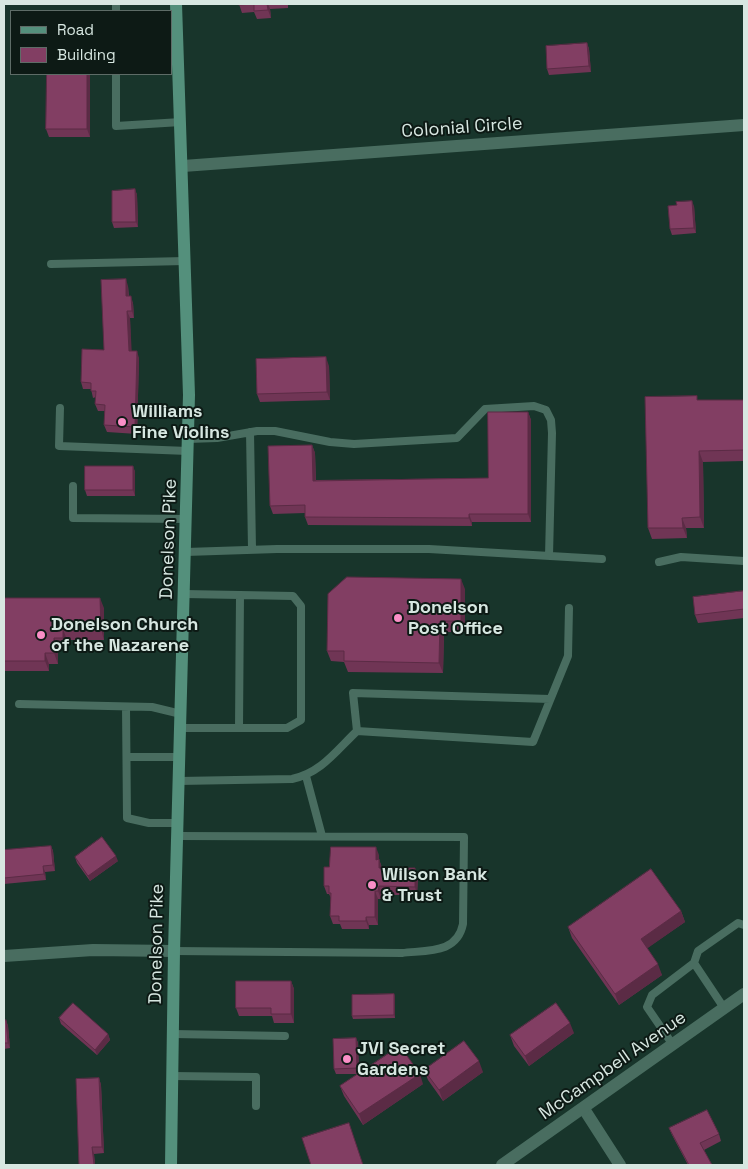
<!DOCTYPE html>
<html>
<head>
<meta charset="utf-8">
<style>
	body { margin:0 }
	#map { position:relative; width:748px; height:1169px; overflow:hidden; background:#18352b; font-family:"Space Grotesk",sans-serif }
	canvas { display:block }
	.frame { position:absolute; inset:0; border:5px solid #d7e7e1; pointer-events:none }
	.legend { position:absolute; left:10px; top:10px; width:162px; height:65px; box-sizing:border-box; background:#0d1a15; border:1px solid #5e6c67; margin:0; padding:6px 9px; list-style:none; font-size:15px; color:#d7e7e1 }
	.legend li { display:flex; align-items:center; gap:10px; height:25px }
	.legend b { width:25px; border:1px solid #5e6c67 }
</style>
</head>
<body>
<div id="map">
<canvas width="748" height="1169"></canvas>
<div class="frame"></div>
<ul class="legend">
<li><b style="height:6px;background:#54907c"></b>Road</li>
<li><b style="height:14px;background:#823e63"></b>Building</li>
</ul>
</div>
<script>
const c = document.querySelector('canvas').getContext('2d');
c.lineJoin = 'round';
function trace(path, color, width, dash) { c.strokeStyle = color; c.lineWidth = width; c.lineCap = dash ? 'butt' : 'round'; c.setLineDash(dash || []); c.stroke(path); }
function fill(path, color) { c.fillStyle = color; c.fill(path, 'evenodd'); }
function drawText(font, color, halo, rows, align = 'center') {
  c.font = font + ' "Space Grotesk",sans-serif'; c.lineWidth = 4; c.setLineDash([]); c.textBaseline = 'middle'; c.strokeStyle = halo; c.fillStyle = color; for (const [text, x, y, turn = 0] of rows) {
    c.save(); c.translate(x, y); c.rotate((+turn || 0) * Math.PI / 180); c.textAlign = isNaN(turn) ? turn : align; if (halo) c.strokeText(text, 0, 0); c.fillText(text, 0, 0); c.restore();
  }
}
trace(new Path2D(`
	M116,4V11
	M116,74V126L181,122
	M51,264L185,261
	M60,408L59,446L188,451
	M250,432L252,549
	M188,439L217,438L257,431H275L330,442L354,444L457,438L485,409L534,406L546,410L551,420L552,433L549,556
	M73,486V518L187,519
	M186,552L277,549H429L602,559
	M659,562L681,557L744,561
	M19,704L152,707L181,714
	M126,707L127,818L149,823H178
	M180,728H239L240,595L184,594
	M239,728H287L301,720V606L293,596L240,595
	M357,731L353,693L550,699
	M127,757H180
	M306,776L322,836
	M179,781L292,779C321,773 336,751 357,731L533,742L568,656L569,608
	M174,951L402,953C427,950 457,954 463,924L464,837L177,836
	M724,1008L694,963L698,951L738,923L744,925
	M173,1034L285,1036
	M673,1045L647,1007L652,995L694,963
	M172,1076L256,1077V1106`), '#496d60', 8);
trace(new Path2D(`
	M183,166L744,125
	M4,956L93,950L174,951
	M584,1109L620,1165`), '#496d60', 12);
trace(new Path2D(`
	M502,1165L744,994`), '#496d60', 12);
trace(new Path2D(`
	M171,1165L174,951L189,395L176,4`), '#54907c', 12);
fill(new Path2D(`
	M239,4H288V8L270,9L271,18L257,19L254,12L242,13Z
	M587,43L589,49L591,72L549,75L547,69Z
	M47,74H90V137H49L46,129Z
	M135,189L137,195L138,227L114,228L112,222Z
	M677,205L694,206L696,233L672,235L670,229Z
	M128,286L129,296L133,303L134,318H130L131,351L139,358L137,434L107,432L104,425L105,411H98L95,404L96,397L93,398L91,389H83L81,382L104,350Z
	M329,366L330,400L260,402L257,394Z
	M699,400H744V461L703,462L704,528H686L687,538L652,539L648,528Z
	M528,412L531,420V522H472V526L308,525L305,517V513L273,514L270,506L312,445L315,453L316,480L488,478Z
	M133,466L135,472V496H87L85,490Z
	M465,589V632H444L443,673L348,672L344,662L331,661L327,651Z
	M744,591V618L698,623L695,615Z
	M4,598L104,608V640H67V648H58V664H49V671H4Z
	M51,846L53,851L55,871L45,872L46,880L4,884V850Z
	M379,855V859L382,868L418,877L417,895H381V899H378V925H369V929H342L340,924H333L330,916L331,898L329,894H327L324,886L329,867Z
	M75,857L118,861L90,881L77,863Z
	M681,911L685,922L647,948L662,975L619,1005L572,938L568,927Z
	M291,981L294,989V1023H274L272,1016H239L236,1008Z
	M394,994L395,997V1018L353,1019L352,1016Z
	M59,1018L108,1034L110,1040L97,1055L61,1024Z
	M6,1020L8,1026L10,1048L4,1049V1021Z
	M574,1033L529,1066L514,1046L510,1035Z
	M356,1038L358,1043L359,1073L423,1084L363,1125L344,1096L340,1086L358,1074H336L334,1069Z
	M424,1070L483,1072L443,1101L428,1080Z
	M99,1078L101,1085L104,1153L94,1154L95,1165H79Z
	M669,1128L719,1134L721,1141L704,1150L712,1165H688L672,1135Z`), '#703555');
fill(new Path2D(`
	M267,4H268L270,9L271,18L268,10Z
	M587,43L589,49L591,72L589,66Z
	M87,74H90V137L87,129Z
	M135,189L137,195L138,227L136,222Z
	M692,201L694,206L696,233L694,228Z
	M126,279L128,286L129,303L126,296Z
	M131,296L133,303L134,318L132,311Z
	M127,311L130,318L132,357L129,351Z
	M137,351L139,358L137,434L135,427Z
	M326,357L329,366L330,400L327,392Z
	M528,412L531,420V522L528,514Z
	M312,445L315,453L316,489L313,481Z
	M699,451L703,462L704,528L700,517Z
	M133,466L135,472V496L133,490Z
	M469,514L472,522V526L469,518Z
	M682,518L686,528L687,538L683,528Z
	M461,579L465,589V632L461,621Z
	M100,598L104,608V640L101,629Z
	M440,621L444,632L443,673L439,663Z
	M63,629L67,640V648L63,638Z
	M54,638L58,648V664L54,653Z
	M45,653L49,664V671L45,661Z
	M51,846L53,851L55,871L53,865Z
	M376,847L379,855V868L376,860Z
	M116,856L118,861L90,881L88,876Z
	M379,859L382,868H379Z
	M43,866L45,872L46,880L44,874Z
	M415,868L418,877L417,895L415,887Z
	M379,886L381,895V899L378,891Z
	M375,891L378,899V925L375,917Z
	M681,911L685,922L645,950L641,939Z
	M366,917L369,925V929L366,921Z
	M658,964L662,975L619,1005L615,994Z
	M291,981L294,989V1023L291,1014Z
	M394,994L395,997V1018L394,1015Z
	M6,1020L8,1026L10,1048L8,1043Z
	M570,1023L574,1033L529,1066L525,1056Z
	M108,1034L110,1040L97,1055L95,1050Z
	M356,1038L358,1043L359,1074L357,1068Z
	M479,1061L483,1072L443,1101L439,1090Z
	M420,1074L423,1084L363,1125L359,1114Z
	M99,1078L101,1085L104,1153L102,1147Z
	M92,1147L94,1154L95,1165H94Z`), '#5b2b45');
const building = new Path2D(`
	M239,4H267L268,10L254,11V4L239,5Z
	M587,43L589,66L547,69L546,46Z
	M47,74H87V129H46Z
	M135,189L136,222H112V191Z
	M692,201L694,228L670,229L668,206L677,205L676,202Z
	M126,279V296H131L132,311H127L129,351H137L135,427L104,425L105,405L95,404L96,391H91V383L81,382L82,349L104,350L101,280Z
	M326,357L327,392L257,394L256,359Z
	M697,396V400H744V450L699,451L700,517L682,518L683,528H648L645,397Z
	M488,412H528V514H469V518L305,517V505L270,506L268,446L312,445L313,481L488,478Z
	M85,466H133V490H85Z
	M347,577L461,579V621H440L439,663L344,661V651H327L328,594Z
	M744,591V609L695,615L693,597Z
	M4,598H100L101,629H63V638H54V653H45V661H4Z
	M102,837L116,856L88,876L75,857Z
	M51,846L53,865L43,866L44,874L4,878V850Z
	M331,847H376V860L379,859V868H415V887L379,886L378,891H375V917H366V921H339V916H330L331,893H329V886H324V867H329Z
	M651,869L681,911L641,939L658,964L615,994L568,927Z
	M236,981H291V1014H271V1008H236Z
	M394,994V1015L352,1016V995Z
	M73,1003L108,1034L95,1050L59,1018Z
	M556,1003L570,1023L525,1056L510,1035Z
	M6,1020L8,1043H4V1021Z
	M356,1038L357,1068L334,1069L333,1039Z
	M464,1041L479,1061L439,1090L424,1070Z
	M400,1046L420,1074L359,1114L340,1086Z
	M99,1078L102,1147H92L94,1165H79L76,1079Z
	M707,1110L719,1134L700,1143L712,1165H689L669,1128Z
	M349,1123L363,1165H311L302,1138Z`);
fill(building, '#823e63');
trace(building, '#5b2b45', 1);
for (const [x, y, r, color] of [
	[122,422,5,"#fa8fc7"],
	[398,618,5,"#fa8fc7"],
	[41,635,5,"#fa8fc7"],
	[372,885,5,"#fa8fc7"],
	[347,1059,5,"#fa8fc7"]
]) { const dot = new Path2D(); dot.arc(x, y, r, 0, 2 * Math.PI); c.fillStyle = color; c.fill(dot); trace(dot, '#0d1a15', 2); }
drawText('18px', '#d7e7e1', '#0d1a15', [
	["Colonial Circle",462,128,-4],
	["Donelson Pike",169,539,-88],
	["Donelson Pike",157,944,-89],
	["McCampbell Avenue",613,1066,-35]
]);
drawText('bold 18px', '#d7e7e1', '#0d1a15', [
	["Williams",132,412],
	["Fine Violins",132,433],
	["Donelson",408,608],
	["Post Office",408,629],
	["Donelson Church",51,625],
	["of the Nazarene",51,646],
	["Wilson Bank",382,875],
	["& Trust",382,896],
	["JVI Secret",357,1049],
	["Gardens",357,1070]
], 'left');
</script>
</body>
</html>
